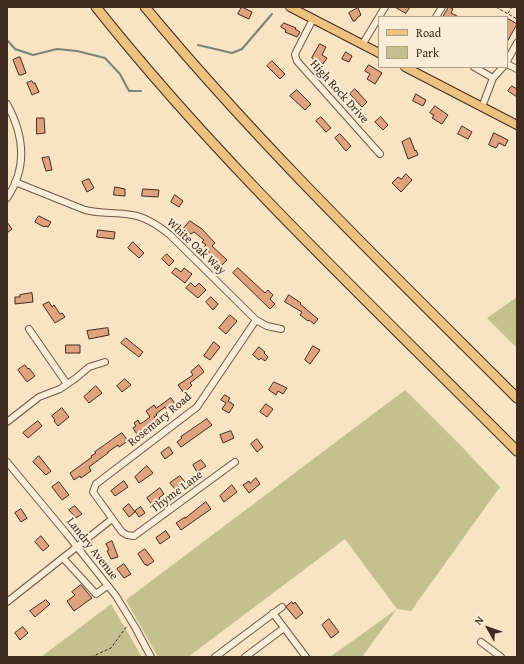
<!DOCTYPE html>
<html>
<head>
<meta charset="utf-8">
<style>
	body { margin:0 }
	#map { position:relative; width:524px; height:664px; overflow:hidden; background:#f8e3c2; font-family:"Gentium Book Plus",serif }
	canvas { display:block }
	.frame { position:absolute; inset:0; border:8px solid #412b1e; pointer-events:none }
	.legend { position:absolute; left:378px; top:16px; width:130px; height:52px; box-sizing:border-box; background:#faedd7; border:1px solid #b09f8d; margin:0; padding:5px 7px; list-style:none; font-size:12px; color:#412b1e }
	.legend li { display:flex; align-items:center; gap:8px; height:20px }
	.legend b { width:20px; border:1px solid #b09f8d }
	.north { position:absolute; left:468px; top:608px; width:40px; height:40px; -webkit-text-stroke:3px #faedd7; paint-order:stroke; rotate:310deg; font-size:11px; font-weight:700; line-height:16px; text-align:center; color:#412b1e }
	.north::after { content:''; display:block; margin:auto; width:14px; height:18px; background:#412b1e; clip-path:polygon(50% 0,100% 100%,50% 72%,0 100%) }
</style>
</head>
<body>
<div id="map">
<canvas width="524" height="664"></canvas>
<div class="frame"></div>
<ul class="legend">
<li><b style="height:5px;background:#ecc281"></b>Road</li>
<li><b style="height:11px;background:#c3c28f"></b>Park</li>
</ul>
<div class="north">N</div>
</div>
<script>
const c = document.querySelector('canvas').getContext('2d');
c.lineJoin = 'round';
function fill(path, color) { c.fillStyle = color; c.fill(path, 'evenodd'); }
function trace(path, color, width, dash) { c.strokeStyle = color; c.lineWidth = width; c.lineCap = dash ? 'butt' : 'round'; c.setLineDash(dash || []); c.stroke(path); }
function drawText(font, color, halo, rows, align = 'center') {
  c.font = font + ' "Gentium Book Plus",serif'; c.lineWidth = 4; c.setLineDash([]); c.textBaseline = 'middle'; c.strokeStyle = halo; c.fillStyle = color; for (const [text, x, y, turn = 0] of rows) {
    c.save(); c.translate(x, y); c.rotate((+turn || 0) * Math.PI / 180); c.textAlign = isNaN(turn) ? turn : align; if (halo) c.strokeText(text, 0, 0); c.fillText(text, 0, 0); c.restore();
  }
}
fill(new Path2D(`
	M517,297V348L487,318Z
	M405,390L464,449L500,487L411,611L397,609L362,657H330L397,609L345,539L188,657H158L126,600Z
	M111,604L142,657H41Z`), '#c3c28f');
trace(new Path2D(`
	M7,40L15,49L33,55L57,49L77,51L105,58L120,74L129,91H141
	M198,45L232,53L242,49L272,14`), '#798474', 2);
const building = new Path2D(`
	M242,7L252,12L249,19L238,14Z
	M395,7H410L406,13Z
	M449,7L453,9L451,13L459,17H443Z
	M358,8L361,15L358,17L355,21H353L349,13Z
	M507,18L517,24L507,42Z
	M284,23L296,28L295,29L300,32L297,37L285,32L286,30L281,27Z
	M320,44L326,47L322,55L327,58L323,64L312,58Z
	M346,52L352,56L349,62L342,59Z
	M20,57L26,73L21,75H19L13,60Z
	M272,61L285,74L280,79L267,66Z
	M369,65L382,73L375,84L367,79L370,74L365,71Z
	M32,81L33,83H35L39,92L32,95L27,83Z
	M512,86L517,89V97L508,91Z
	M355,89L367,102L362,107L350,94Z
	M297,90L311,104L305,110L290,96Z
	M416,94L426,100L423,106L413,101Z
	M435,106L448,115L442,124L432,118L434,115L430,113Z
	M321,117L331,128L326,132L316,121Z
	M381,117L388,125L383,130L375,122Z
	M37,118H44L45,133L37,134Z
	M462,126L472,132L468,139L458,134Z
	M494,133L508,140L505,146L499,143L496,148L489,145Z
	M340,134L351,146L346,151L335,138Z
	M410,138L415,151L416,150L418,155L408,159L402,142Z
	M49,157L52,170L46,171L42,158Z
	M406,174L412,180L401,192L392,183L398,177L401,179Z
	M89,179L94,188L87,192L82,182Z
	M115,187L125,189V196L114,195Z
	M143,189L159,190L158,197L142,196Z
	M175,195L183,201L179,207L171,202Z
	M39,216L51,222L48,227L45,226L44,227L35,222Z
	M190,221L202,229L215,243L212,246L227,260L221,266L204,247L206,245L202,242L204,240L194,232L191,234L184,228Z
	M7,222L12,229L7,233Z
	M98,230L115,232L114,239L97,237Z
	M133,242L144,253L139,258L128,248Z
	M167,254L174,261L169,266L162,259Z
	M176,268L181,272L184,268L192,274L185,283L172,273Z
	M238,268L265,293L268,290L273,295L270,299L275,304L270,309L233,273Z
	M191,283L195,287L199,283L206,290L198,298L186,288Z
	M32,293L33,302L15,304V297H20V295Z
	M289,295L301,303L300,304L318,319L314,324L309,320L308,321L300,315L302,312L285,302Z
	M211,297L218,304L213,310L206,302Z
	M49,302L52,307L54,305L60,314L62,313L65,317L55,323L43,305Z
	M230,315L237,321L226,334L219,328Z
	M108,328L109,335L89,339L87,331Z
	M126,338L143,352L139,357L121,343Z
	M214,342L220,347L210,360L204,356Z
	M66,345H80V353H66Z
	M313,346L320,350L310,364L305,360Z
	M259,347L265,352L264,353L268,357L265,361L261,358L259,360L253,355Z
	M25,365L28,369L29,368L35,376L27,382L18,370Z
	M199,365L204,372L190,383L192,385L184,393L178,385L193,375L191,372Z
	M125,379L131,385L122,392L117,386Z
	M274,382L287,388L283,394L278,391L276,395L269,390Z
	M96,386L102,393L89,403L84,397Z
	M225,395L230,398L228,401L234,405L229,413L222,409L226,403L221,400Z
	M171,398L175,404L167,410L165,407L156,414L157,415L154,417L157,420L138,436L133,428L136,426L134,423L138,420L140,424L145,421L150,417L146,411L154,405L156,408Z
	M266,404L273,409L267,417L260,412Z
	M62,408L69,417L58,426L54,421L55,420L52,416Z
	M207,419L212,425L181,447L177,442L182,438L181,437Z
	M38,421L42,426L28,438L23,433Z
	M231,431L234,438L223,443L220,435Z
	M122,433L128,441L119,447L118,445L108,452V453L89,467L91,471L81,478L80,476L74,480L70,473L92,457L91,456L96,453L95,452Z
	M257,439L263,447L257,452L251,444Z
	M169,447L173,453L165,459L161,453Z
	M39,456L51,471L46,475L33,462Z
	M201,460L206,466L197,472L193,465Z
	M147,466L153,473L139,483L135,477Z
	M180,476L185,482L175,489L170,483Z
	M256,478L260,484L249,493L243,485L249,481L250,483Z
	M124,481L128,487L115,496L111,491Z
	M59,482L69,495L62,500L52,487Z
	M232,485L237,492L224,502L220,496Z
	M160,488L164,494L159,498L160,499L152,505L147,498Z
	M206,502L211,509L181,530L176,523L185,517V518Z
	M129,504L135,512L129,517L123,509Z
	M75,506L82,514L76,518L69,510Z
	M141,507L145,513L139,517L135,511Z
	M21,509L27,518L21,522L15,513Z
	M166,531L170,537L160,544L156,538Z
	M41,536L49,546L43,551L35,542Z
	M112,541L118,557L111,559L107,551L109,550L106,544Z
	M145,549L154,561L147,566L146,564L145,565L138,554Z
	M124,564L131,574L124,578L117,569Z
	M81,585L92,598L74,611L67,601L75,595L72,592Z
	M46,600L50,604L35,617L30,611Z
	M292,602L293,604L295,602L303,613L296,619L286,607Z
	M329,619L339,632L331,638L322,625Z
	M23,627L28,633L20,640L15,633Z`);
fill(building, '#e0a381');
trace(building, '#412b1e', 1);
const minor = new Path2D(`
	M436,17L442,7
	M313,19L296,52L295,55L297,61L380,154
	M362,45L385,7
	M507,61L517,43
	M507,64L517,69
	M474,67L493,78L482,107
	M493,78L503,67
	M7,104C24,135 28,167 7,198
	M15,182L85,210C101,214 116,212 132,215C146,217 159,226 170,235L256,320L267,326L281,329
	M29,329L67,384
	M7,422L39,397L60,389L76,378L89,367L105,362
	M7,462L66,533L116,596L135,627L151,657
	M235,462L134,536L127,535L122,532L93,492L96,484L197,407L256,320
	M63,558L96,594L107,586
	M7,602L112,519
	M273,613L306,657
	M481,642L501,657
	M215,657L282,607
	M245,657L284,628`);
const major = new Path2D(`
	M290,7L379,53
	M405,67L517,125`);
const highway = new Path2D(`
	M96,7C223,167 373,306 517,451
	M145,7C260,146 390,271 517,398`);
trace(minor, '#6f5947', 8);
trace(major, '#412b1e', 10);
trace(highway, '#412b1e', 11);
trace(new Path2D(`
	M496,7L517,19
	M508,13L512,7
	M91,657L111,648L127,626`), '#412b1e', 1, [3, 2]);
trace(minor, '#faedd7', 6);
trace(major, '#ecc281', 8);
trace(highway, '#ecc281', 9);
drawText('12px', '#412b1e', '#faedd7', [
	["High Rock Drive",339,92,48],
	["White Oak Way",196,247,43],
	["Rosemary Road",160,420,-39],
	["Thyme Lane",177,492,-37],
	["Landry Avenue",92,549,52]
]);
</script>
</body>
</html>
